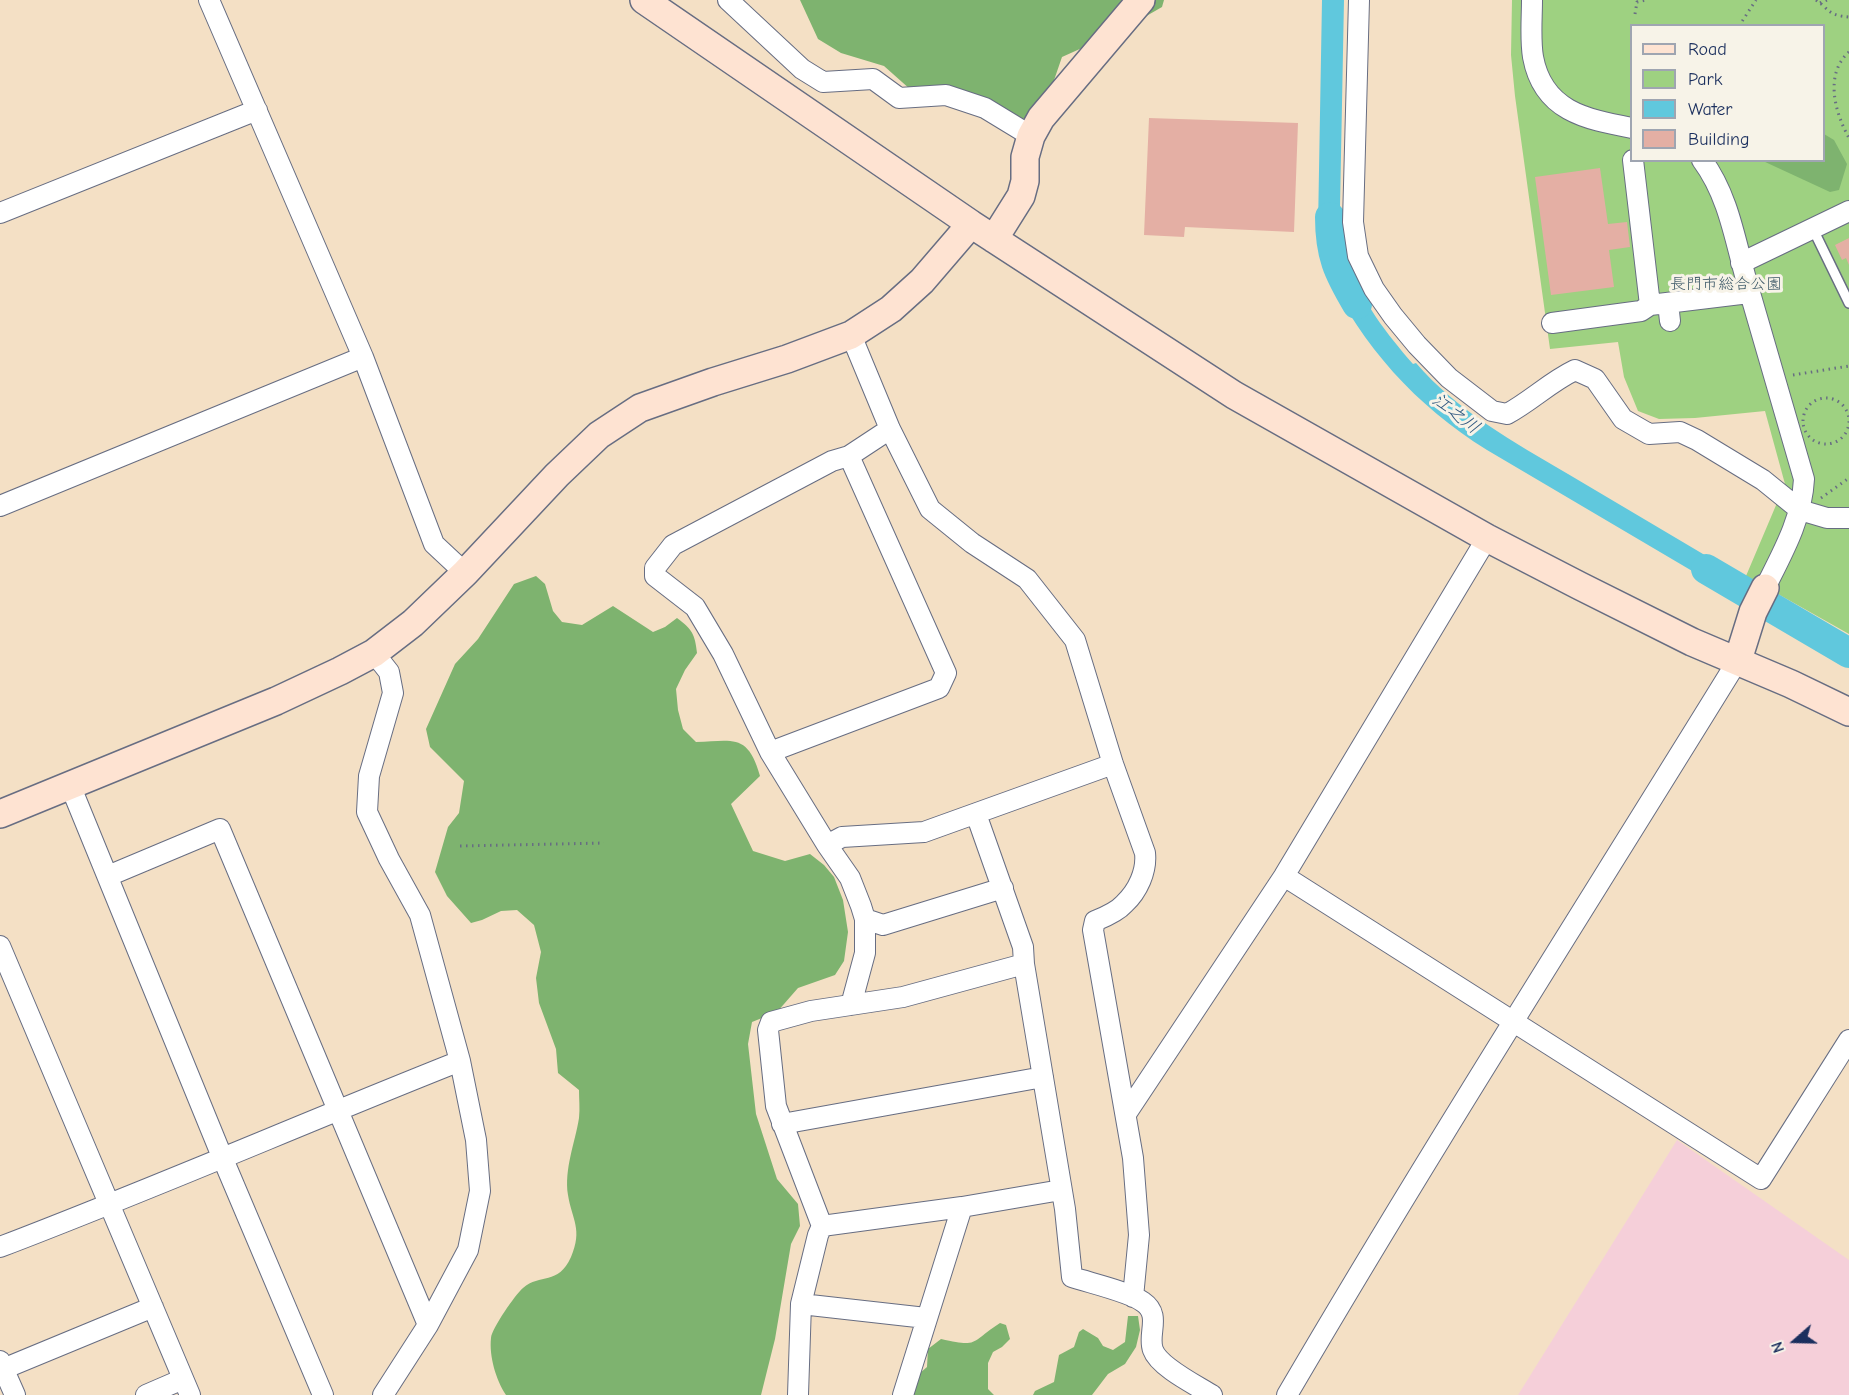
<!DOCTYPE html>
<html>
<head>
<meta charset="utf-8">
<style>
	body { margin:0 }
	#map { position:relative; width:1849px; height:1395px; overflow:hidden; background:#f4e0c5; font-family:"Comic Neue",sans-serif }
	canvas { display:block }
	.legend { position:absolute; left:1630px; top:24px; width:195px; height:138px; box-sizing:border-box; background:#f7f3e8; border:2px solid #9fa5b1; margin:0; padding:8px 10px; list-style:none; font-size:18px; color:#1b2f5e }
	.legend li { display:flex; align-items:center; gap:12px; height:30px }
	.legend b { width:30px; border:2px solid #9fa5b1 }
	.north { position:absolute; left:1765px; top:1311px; width:60px; height:60px; -webkit-text-stroke:4px #f7f3e8; paint-order:stroke; rotate:250deg; font-size:16px; font-weight:700; line-height:24px; text-align:center; color:#1b2f5e }
	.north::after { content:''; display:block; margin:auto; width:21px; height:27px; background:#1b2f5e; clip-path:polygon(50% 0,100% 100%,50% 72%,0 100%) }
</style>
</head>
<body>
<div id="map">
<canvas width="1849" height="1395"></canvas>
<ul class="legend">
<li><b style="height:8px;background:#fee3d2"></b>Road</li>
<li><b style="height:16px;background:#9ed181"></b>Park</li>
<li><b style="height:16px;background:#60c8dd"></b>Water</li>
<li><b style="height:16px;background:#e4afa4"></b>Building</li>
</ul>
<div class="north">N</div>
</div>
<script>
const c = document.querySelector('canvas').getContext('2d');
c.lineJoin = 'round';
function fill(path, color) { c.fillStyle = color; c.fill(path, 'evenodd'); }
function trace(path, color, width, dash) { c.strokeStyle = color; c.lineWidth = width; c.lineCap = dash ? 'butt' : 'round'; c.setLineDash(dash || []); c.stroke(path); }
function drawText(font, color, halo, rows, align = 'center') {
  c.font = font + ' "Comic Neue","Klee One",sans-serif'; c.lineWidth = 6; c.setLineDash([]); c.textBaseline = 'middle'; c.strokeStyle = halo; c.fillStyle = color; for (const [text, x, y, turn = 0] of rows) {
    c.save(); c.translate(x, y); c.rotate((+turn || 0) * Math.PI / 180); c.textAlign = isNaN(turn) ? turn : align; if (halo) c.strokeText(text, 0, 0); c.fillText(text, 0, 0); c.restore();
  }
}
fill(new Path2D(`
	M1677,1140L1849,1260V1395H1518Z`), '#f5cfd9');
fill(new Path2D(`
	M1512,0H1849V634L1746,576L1785,484L1765,411L1695,418L1659,419L1638,411L1624,377L1618,342L1550,349L1515,96L1511,55ZM1632,26H1824V160H1632Z`), '#9ed181');
fill(new Path2D(`
	M800,0H1164L1162,7L1122,30L1062,57L1052,86L1028,118L991,123L946,101L911,90L884,66L841,53L818,39Z
	M1824,134L1834,140L1847,164L1839,190L1830,192L1763,161L1824,160Z
	M536,576L545,584L553,611L562,622L582,625L613,606L653,632L665,627L677,618C692,629 695,634 697,653L685,670L676,689L678,710L683,729L696,742C733,741 748,733 760,776L731,804L753,851L785,861L810,854L824,865L834,877L843,900L848,932L844,961L835,975L798,988L777,1012L752,1022L748,1044L756,1114L777,1179L798,1204L800,1226L791,1244L775,1339L761,1395H506C496,1380 489,1356 491,1338C492,1328 515,1295 523,1288C540,1273 558,1286 571,1257C583,1229 572,1220 568,1195C564,1169 575,1143 579,1118C580,1109 579,1099 579,1090L558,1073L556,1049L539,1003L536,978L541,952L534,925L517,910L501,911L482,920L471,923L447,896L435,872L448,827L459,813L464,781L430,747L426,729L455,664L478,639L514,584Z
	M1128,1316H1138L1140,1330L1136,1347L1125,1364L1108,1374L1092,1395H1033L1035,1391L1054,1382L1059,1355L1074,1347L1079,1332L1083,1329L1098,1338L1103,1346L1113,1350L1125,1342Z
	M1000,1323L1006,1325L1010,1339L1002,1347L993,1352L988,1363V1389L994,1395H913L920,1373L927,1367L928,1349L941,1339C980,1348 970,1342 1000,1323Z`), '#7eb36f');
fill(new Path2D(`
	M1322,0H1344L1340,207L1341,231L1345,254L1325,260L1318,227Z
	M1349,265C1363,303 1386,333 1413,364L1416,363C1457,411 1514,442 1568,474C1622,506 1676,538 1730,570L1728,574L1743,585L1738,598L1487,450C1415,405 1363,347 1326,271Z
	M1784,602L1849,638V663L1776,621Z`), '#60c8dd');
trace(new Path2D(`
	M1330,217C1330,255 1338,272 1357,304
	M1706,569L1849,653`), '#60c8dd', 30);
fill(new Path2D(`
	M1149,118L1298,123L1294,232L1185,227L1184,237L1144,235Z
	M1600,168L1608,224L1627,222L1630,247L1609,250L1614,287L1551,295L1535,177Z
	M1849,238V265L1846,258L1842,260L1835,245Z`), '#e4afa4');
const lane = new Path2D(`
	M1813,229L1849,303`);
const street = new Path2D(`
	M209,0L363,357L434,544L465,573
	M728,0L802,69L823,82L873,79L899,98L946,95L985,108L1031,136
	M1359,0L1353,222L1358,256L1374,289L1393,316L1417,345L1449,378L1492,411L1507,414C1531,401 1550,382 1575,370L1595,379L1623,419L1649,434L1680,432L1697,440L1763,480L1800,510L1827,518H1849
	M1532,0C1532,18 1530,39 1533,57C1543,111 1585,119 1632,128
	M1633,160L1650,305
	M1702,160C1731,199 1736,248 1750,293C1768,355 1786,417 1804,479C1802,519 1783,552 1765,588
	M0,213L257,110
	M1741,263L1849,211
	M1668,303L1670,321
	M1552,323L1641,311L1650,305L1749,293
	M851,335L890,429L930,509L972,543L1027,579L1075,640L1113,764L1145,853C1147,871 1138,891 1124,904C1117,912 1105,917 1095,921L1093,930L1133,1158L1139,1235L1133,1297
	M849,456L832,461L673,545L655,568V576L695,607L723,654L770,752L827,845L850,878L861,906L865,919V953L851,1005
	M0,506L363,357
	M374,653L389,672L393,693L369,776L367,812L389,859L420,915L460,1061L476,1140L480,1191L468,1250L428,1325L383,1395
	M770,752L939,688L946,673L849,456L890,429
	M70,785L223,1159L323,1395
	M976,814L1023,947L1024,964L1065,1209L1072,1277C1090,1283 1130,1292 1143,1302C1162,1315 1147,1334 1153,1350C1159,1367 1196,1385 1212,1395
	M827,845L842,837L924,832L1113,764
	M108,876L220,829L428,1325
	M1284,876L1761,1179L1849,1040
	M865,919L883,925L1003,888
	M0,946L190,1395
	M1126,1114L1284,876L1487,538
	M782,1124L1043,1077
	M822,1226L962,1207L1061,1190
	M0,1247C155,1188 306,1122 460,1061
	M801,1304L926,1318
	M0,1361L15,1395
	M3,1369L153,1307
	M146,1395L183,1379
	M798,1395L801,1304L818,1235L822,1226L776,1106L768,1030L771,1022L811,1011L903,997L1024,964
	M903,1395L962,1207
	M1287,1395C1432,1147 1587,905 1738,660`);
const secondary = new Path2D(`
	M644,0L971,224L1234,395L1487,538L1580,586L1692,642L1791,684L1849,712
	M994,239L1021,196L1025,181V157L1031,136L1041,118L1141,0
	M1738,660L1753,612L1765,588
	M0,814L276,701L340,671L374,653L413,623L465,573L557,475L599,435L640,408L713,382L787,359L851,335L891,309L922,281L971,224`);
trace(lane, '#676d82', 12);
trace(street, '#676d82', 22);
trace(secondary, '#676d82', 30);
trace(new Path2D(`
	M1816,0C1831,11 1828,15 1849,17
	M1820,3L1827,0
	M1635,14L1637,2L1646,0
	M1739,26L1756,0
	M1849,52C1824,74 1835,113 1849,138
	M1793,375L1849,366
	M1803 421a23 23 0 1 1 46 0a23 23 0 1 1-46 0Z
	M1821,498L1849,478
	M460,846L604,843`), '#676d82', 3, [1.5, 4.5]);
trace(lane, '#fff', 9);
trace(street, '#fff', 20);
trace(secondary, '#fee3d2', 27);
drawText('16px', '#3c5867', '#f7f3e8', [
	["長門市総合公園",1726,284]
]);
drawText('italic 18px', '#2c557e', '#f7f3e8', [
	["江之川",1456,414,37]
]);
</script>
</body>
</html>
